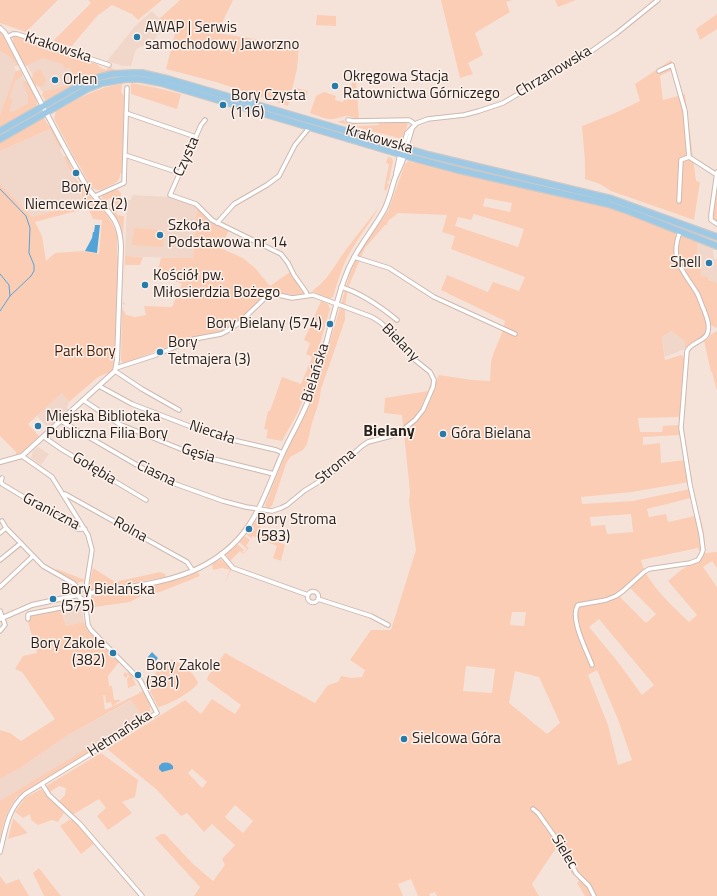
<!DOCTYPE html>
<html>
<head>
<meta charset="utf-8">
<style>
	body { margin:0 }
	canvas { display:block; background:#f5e3da }
</style>
</head>
<body>
<canvas width="717" height="896"></canvas>
<script>
const c = document.querySelector('canvas').getContext('2d');
c.lineJoin = 'round';
function fill(path, color) { c.fillStyle = color; c.fill(path, 'evenodd'); }
function trace(path, color, width, dash) { c.strokeStyle = color; c.lineWidth = width; c.lineCap = dash ? 'butt' : 'round'; c.setLineDash(dash || []); c.stroke(path); }
function drawText(font, color, halo, rows, align = 'center') {
  c.font = font + ' "Titillium Web",sans-serif'; c.lineWidth = 3; c.setLineDash([]); c.textBaseline = 'middle'; c.strokeStyle = halo; c.fillStyle = color; for (const [text, x, y, turn = 0] of rows) {
    c.save(); c.translate(x, y); c.rotate((+turn || 0) * Math.PI / 180); c.textAlign = isNaN(turn) ? turn : align; if (halo) c.strokeText(text, 0, 0); c.fillText(text, 0, 0); c.restore();
  }
}
fill(new Path2D(`
	M152,11L169,28L157,35L155,41L148,38L145,45L136,49L131,66H123L107,61L135,26Z
	M18,49L90,73L45,97Z
	M0,51L10,57L16,64L14,66L16,71H20L33,96L32,105L0,123Z
	M50,129L85,202L32,217L0,184V151Z
	M132,195L170,197L197,206L193,259L125,256L127,200H131Z
	M697,241L716,250H713L714,259H717V283L701,276L697,253Z
	M671,331L685,341V349L665,357L662,337Z
	M62,393L69,402L67,407L68,410L49,429L37,416Z
	M38,447L49,454L41,465L31,458L33,451Z
	M77,599L81,604L84,622L66,626L60,602Z
	M132,700L142,715L0,803V779L23,766L68,735Z`), '#f0d7ca');
fill(new Path2D(`
	M0,0H58L26,32L0,23Z
	M88,0H162L138,20L132,14L112,5L97,16L71,47L53,41L91,3Z
	M180,0H233L217,33L299,46L297,69L288,106L216,82L166,69L176,29L169,28L159,19Z
	M441,0H513L506,2L510,12L475,33L483,55L468,63L473,74L460,78Z
	M555,0H576L558,7Z
	M717,14V29L700,40L696,29Z
	M317,15L336,16V26L316,25Z
	M0,32L2,34L18,65L16,66H14L16,64L10,57L0,51Z
	M17,36L97,64L101,68L106,70L108,67L117,70C92,76 75,86 53,99L51,98L45,100L42,95L44,91L56,89L66,85L75,78L70,67L65,69L62,64L43,58L26,66L24,64L13,42V37Z
	M671,60L676,68L660,76L663,100L685,94L696,181L700,182L694,220L611,191L600,184L585,179V162L582,126L615,113L640,101L635,84Z
	M20,70L23,75L15,81L9,98L13,99L9,111L13,112L28,103V95L23,82L24,81L27,82L36,99L37,105L35,108L0,128V116L16,71Z
	M38,70H41L46,81L43,86L39,87L34,84L32,78L33,74Z
	M120,75V76L95,83L56,104L55,103C77,90 95,80 120,75Z
	M355,79H356L359,119H355C347,113 342,118 333,119C327,120 316,115 310,113L316,96L324,92L336,96L335,100L343,102L344,99L348,100L352,82L354,83Z
	M131,83L153,87L181,94L177,109L131,94Z
	M122,84L121,92L124,96L122,173L120,174C120,181 117,182 111,185C107,187 103,190 99,190C89,192 82,166 75,159L54,119L56,111C78,99 97,87 122,84Z
	M296,88L308,91L306,97L295,94Z
	M41,118H44L49,126H50L61,146L60,150L50,129L0,151V142Z
	M344,120L345,123H356L357,126L379,125V123H406L408,124L402,139L337,122Z
	M63,156L67,157L76,179L94,201L108,216L112,223L117,234V256L119,257L115,363L111,372L98,377L69,402L62,393L28,424L39,436L22,452L16,455V452L0,436V184L32,217L85,202ZM88,208L93,219L102,220L99,254L83,251L55,253L46,261L42,236L35,222Z
	M388,157L392,158L393,161L389,181H388L387,183L389,184L386,191L384,189L389,164L386,163Z
	M409,161L413,163L414,162L611,208L676,232L675,245L677,246L680,237L682,236L697,241V253L701,261V276L707,277L709,280L717,283V327L716,328L711,325L708,321L699,294L691,280L687,282C695,291 711,323 705,335L685,349V341L671,331L662,337L665,360L681,355L685,357L680,428L681,435L643,437V445L660,443L661,463L685,460L689,482L632,492L581,497L582,504L633,501L690,489L691,498L647,509L649,517L666,514L668,522L695,516V518L700,516L704,533L705,553L717,552V568L712,561L703,567L717,587V896H585L577,883L579,881L577,877L573,875L556,848L532,884L539,896H437L435,892L429,894L430,896H418L411,879L398,884L403,896H194L200,887L155,838L161,834H165L193,864L213,881L225,865L222,859L235,845L212,824L204,832L187,813L181,816L157,790L107,749L185,700L201,714L212,699L235,714L241,705L207,680L208,676L225,653L315,703L328,685L338,682L341,676L352,678L362,677L365,670L350,660L371,630H391L416,550L409,502L410,492L402,415L384,413L385,398L428,391L431,382L436,381L439,375L472,380L490,381C491,373 490,366 492,358C496,345 503,334 505,321L441,290L447,275L488,292L493,282L519,291L525,277L451,249L455,236L442,232L447,215L398,213L388,221L387,225H385L365,248L348,288L345,306V320L321,389L319,402L312,423L307,444L303,450L290,457L286,464L272,506L269,508H267L265,505L285,455L315,393L350,273L360,251L388,211L405,164ZM485,198L512,203L510,212L483,206ZM474,214L524,229L518,247L455,226L458,217L471,220ZM679,417V425L663,426L662,432H640L638,418ZM631,514L633,532L607,534L605,525L591,526L590,517ZM698,548L702,557C694,568 694,562 686,567C680,570 674,576 668,581L697,615L689,622C673,606 646,583 641,560ZM630,588L656,614L646,623L620,597ZM512,612H526L524,626L510,625ZM599,619L654,685L642,695L618,662L589,627ZM466,666L495,669L492,693L463,691ZM597,670L619,722L632,760L618,765L608,725L588,675ZM515,671L539,677L560,723L547,734L509,703ZM192,769L207,782L202,788L188,773ZM235,805L253,821L243,833L225,817Z
	M717,188V223L713,221L712,215Z
	M114,189H117L121,193L120,205L116,208L117,215L124,216L123,239C122,228 118,219 111,210L116,205L110,198L104,202L102,200V197L104,193Z
	M197,206L218,225L229,230L220,248L243,258L256,269L270,286L290,272L304,291V294C290,298 277,288 265,295L239,322L226,330L214,333L186,339L164,348L123,364L121,360L122,308L126,315L135,317L146,315L144,306L172,307L182,284L157,273L161,258H193Z
	M379,207C371,222 359,236 351,251C342,265 338,281 333,297L329,299L312,291C327,281 335,265 345,251C356,236 368,221 379,207Z
	M134,228L164,230L163,247L132,245Z
	M125,256L143,257L140,265H125L123,301L126,305L123,304Z
	M321,301L328,304L330,309L307,389L298,412L282,441L266,438L268,430L264,429L268,411H270L282,377L301,384L312,357L306,354L310,343L304,340Z
	M717,331V391L712,372H711L704,341L709,338L710,335Z
	M256,521L261,526L257,532L285,545L281,561L273,558L277,546L253,536L251,538L246,534Z
	M245,536L250,540L246,546L249,548L243,554L240,551L230,561L226,554L237,544L244,550L242,552L243,553L247,549L239,542Z
	M220,559L227,564L231,570L224,586L230,570L222,568L213,570L212,564Z
	M93,568L115,582L160,572L165,574L166,577L91,590L89,587Z
	M57,569L85,580V581L77,583L55,570Z
	M198,572L200,576L160,592L143,595L130,602L87,608L88,602L93,596L180,579Z
	M60,606L66,626L84,622L88,631L119,662L108,676L109,686H112L114,700H121L112,706L111,702L106,703L105,695H103L105,710L138,694L142,691C149,698 153,707 148,716L17,797C7,810 3,824 0,840V801L142,715L131,700L68,735L23,766L0,779V730L10,733L21,741L55,719L22,672L15,669L23,656L37,653L26,615L43,608Z
	M171,659C182,664 194,671 198,683C194,691 167,706 158,707L149,689L148,684L159,668Z
	M125,672L127,674L128,672L132,676L136,685L128,688L127,679L129,677L128,674L126,678L123,675Z
	M101,753L138,780L135,797L122,802L132,813L108,830L97,816L106,808L99,799L72,815L59,801L65,795L66,788L59,786L50,792L46,786Z
	M41,789L64,813L58,822L52,820L38,825L31,820L30,814L23,818L15,812L25,798Z
	M13,819H14L28,833L8,839Z
	M69,820L75,821L95,843L81,854L60,826Z
	M39,868L61,896H44L33,873Z
	M0,876L6,884L19,879L29,896H0Z`), '#fccdb5');
fill(new Path2D(`
	M95,225H100L97,253L85,251L92,238L93,232H94Z
	M152,652L158,658L154,663H152L147,658Z
	M162,763C166,762 170,762 173,766V769L162,772L159,769V766Z`), '#52a4d8');
trace(new Path2D(`
	M0,189L26,216L30,228L29,253L34,265V271L31,276L10,296L0,311
	M0,274L9,285L10,296`), '#52a4d8', 1);
const minor = new Path2D(`
	M7,37L13,34H17L109,65
	M659,71L672,65L685,111L689,157
	M126,113L196,137
	M205,120L201,125L170,195L196,204L212,220L281,254L288,263L294,275L306,292L307,295
	M348,120L353,121L409,120L415,124
	M125,155L180,173
	M400,155L407,133L417,123L428,119L464,115L479,111L503,103L593,50L617,33L658,0
	M404,156L412,129
	M717,172L711,215V220L717,224
	M95,196L124,183L127,88
	M679,201L681,160L689,157L717,175
	M217,223L234,204L267,185L279,176L295,145L309,128
	M354,257L389,268L434,297L515,334
	M341,287C362,293 381,307 397,320
	M115,371L142,389L179,410
	M99,386L132,404L197,429L237,441L276,450L283,453
	M83,400L119,424L193,454L274,474
	M61,421L149,472L167,481L223,501L246,507L272,511L281,508L287,505L304,491L328,476L362,446L368,442L391,436L399,433L415,420L423,410L433,387L434,380L430,372L415,360L399,339L380,322L372,317L313,295L292,298L274,294L267,296L239,323L227,331L221,334L194,339L156,355L116,368
	M44,437L61,449L146,500
	M22,456L52,477L88,535L92,550L86,588
	M2,478L1,481L2,484L77,529H85
	M65,494L187,562L193,571
	M2,521L6,528L43,566L73,583L80,590
	M0,533L6,528
	M221,554L233,568L308,595
	M0,560L21,543
	M0,587L33,556
	M307.5 597a5.5 5.5 0 1 1 11 0a5.5 5.5 0 1 1-11 0Z
	M318,599L371,616L388,625
	M0,611L5,625L0,631
	M28,619V615L29,614L70,606L74,604
	M592,665C587,651 569,618 578,605L606,600L616,596L623,591L644,572L649,569L690,563L698,560L701,555L703,550L701,534L690,485L681,428L687,351C691,342 707,341 708,331C710,324 706,316 704,310C701,304 700,298 697,293C683,270 669,260 680,232
	M42,784L49,795L80,824L142,896
	M533,809L538,813L565,851L576,873L589,886L594,896
	M0,852C6,829 7,810 25,794L157,713L140,680L91,630L88,625L85,600`);
const tertiary = new Path2D(`
	M0,28L5,33C31,83 56,134 84,182C100,209 120,211 121,247L117,360L115,371L22,456L0,462
	M396,174L400,155
	M90,593C125,587 167,584 199,568C251,542 260,506 281,457C291,435 304,414 312,391C325,355 331,317 344,280C353,253 369,236 383,212C389,202 391,190 395,178C398,171 402,164 404,156
	M78,595L79,591L84,588L88,589L90,593
	M78,595L81,599L85,600L89,598L90,593
	M0,619L32,605L78,595`);
const primary = new Path2D(`
	M0,131L75,88L100,77L112,74L132,73H142L168,79L429,155L612,199L717,237
	M0,139L87,89L102,83L126,79H140L161,83L413,158L458,170L608,204L631,212L717,246`);
trace(minor, '#ccbab2', 5.5);
trace(tertiary, '#ccbab2', 6);
trace(primary, '#cbc9c8', 8);
trace(minor, '#fff', 3.5);
trace(tertiary, '#fff', 4);
trace(primary, '#9ec9e5', 5.5);
for (const [x, y, r, color] of [
	[137,37,4,"#277bab"],
	[55,80,4,"#277bab"],
	[335,86,4,"#277bab"],
	[223,105,4,"#277bab"],
	[76,173,4,"#277bab"],
	[160,235,4,"#277bab"],
	[709,263,4,"#277bab"],
	[145,285,4,"#277bab"],
	[330,324,4,"#277bab"],
	[160,352,4,"#277bab"],
	[38,426,4,"#277bab"],
	[443,434,4,"#277bab"],
	[249,529,4,"#277bab"],
	[53,599,4,"#277bab"],
	[113,653,4,"#277bab"],
	[138,675,4,"#277bab"],
	[404,739,4,"#277bab"]
]) { const dot = new Path2D(); dot.arc(x, y, r, 0, 2 * Math.PI); c.fillStyle = color; c.fill(dot); trace(dot, '#fdf2ec', 1.5); }
drawText('15px', '#251f1b', '#fdf2ec', [
	["AWAP | Serwis",145,28],
	["samochodowy Jaworzno",145,45],
	["Okręgowa Stacja",343,77],
	["Ratownictwa Górniczego",343,94],
	["Orlen",63,80],
	["Bory Czysta",231,96],
	["(116)",231,113],
	["Bory",76,188,"center"],
	["Niemcewicza (2)",76,205,"center"],
	["Szkoła",168,226],
	["Podstawowa nr 14",168,243],
	["Shell",701,263,"right"],
	["Kościół pw.",153,276],
	["Miłosierdzia Bożego",153,293],
	["Bory Bielany (574)",322,324,"right"],
	["Bory",168,343],
	["Tetmajera (3)",168,360],
	["Miejska Biblioteka",46,417],
	["Publiczna Filia Bory",46,434],
	["Góra Bielana",451,434],
	["Bory Stroma",257,520],
	["(583)",257,537],
	["Bory Bielańska",61,590],
	["(575)",61,607],
	["Bory Zakole",105,644,"right"],
	["(382)",105,661,"right"],
	["Bory Zakole",146,666],
	["(381)",146,683],
	["Sielcowa Góra",412,739]
], 'left');
drawText('15px', '#251f1b', '#fdf2ec', [
	["Krakowska",58,48,18],
	["Chrzanowska",554,72,-31],
	["Krakowska",379,140,16],
	["Czysta",187,157,-66],
	["Bielany",400,343,46],
	["Bielańska",316,373,-73],
	["Niecała",212,433,18],
	["Gęsia",198,454,17],
	["Stroma",336,467,-39],
	["Gołębia",94,469,31],
	["Ciasna",156,474,26],
	["Graniczna",51,512,28],
	["Rolna",130,530,29],
	["Hetmańska",120,734,-33],
	["Sielec",564,852,59]
]);
drawText('15px', '#4d1c00', '#fdf2ec', [
	["Park Bory",85,352]
]);
drawText('bold 16px', '#251f1b', '#fdf2ec', [
	["Bielany",389,432]
]);
</script>
</body>
</html>
